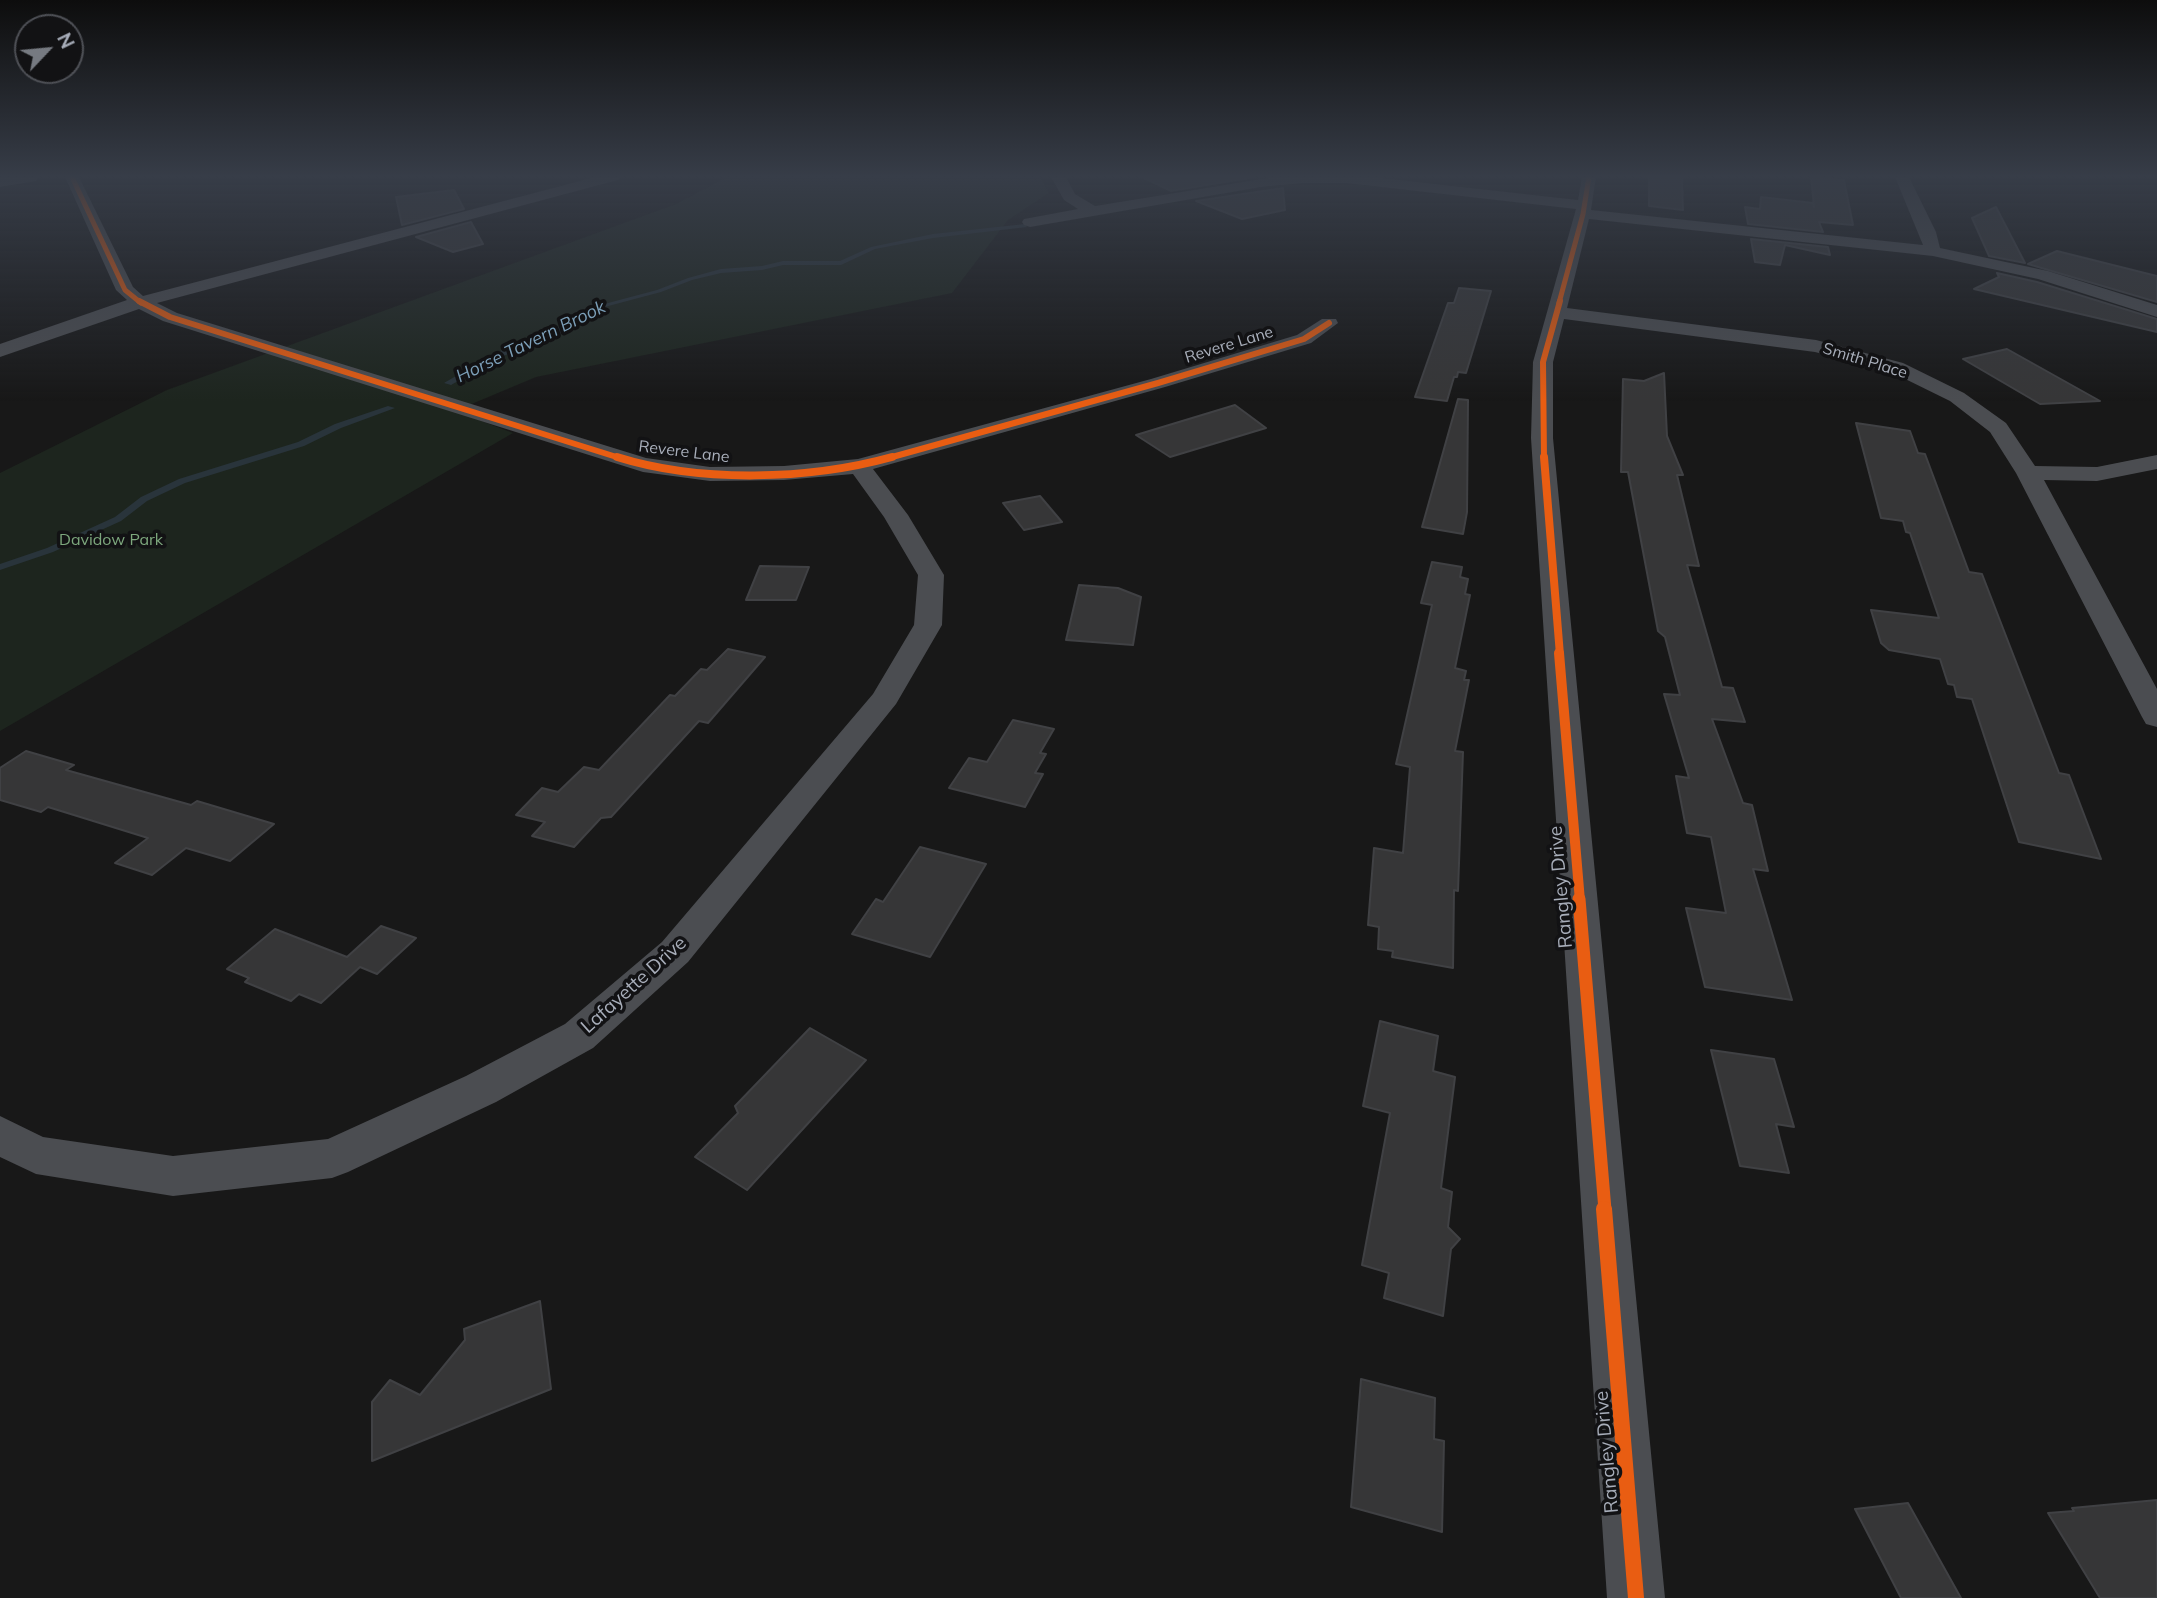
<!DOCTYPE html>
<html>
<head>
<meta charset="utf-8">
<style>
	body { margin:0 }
	#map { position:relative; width:2157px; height:1598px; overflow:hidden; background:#181818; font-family:Mulish,sans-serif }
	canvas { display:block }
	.north { position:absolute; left:14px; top:14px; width:70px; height:70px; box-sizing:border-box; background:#121214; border:2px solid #4e5056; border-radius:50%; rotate:64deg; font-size:19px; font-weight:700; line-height:28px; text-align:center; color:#a8aeba }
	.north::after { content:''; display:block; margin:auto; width:24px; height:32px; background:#767a81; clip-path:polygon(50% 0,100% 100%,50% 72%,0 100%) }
</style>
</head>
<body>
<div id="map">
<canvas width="2157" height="1598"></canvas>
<div class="north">N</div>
</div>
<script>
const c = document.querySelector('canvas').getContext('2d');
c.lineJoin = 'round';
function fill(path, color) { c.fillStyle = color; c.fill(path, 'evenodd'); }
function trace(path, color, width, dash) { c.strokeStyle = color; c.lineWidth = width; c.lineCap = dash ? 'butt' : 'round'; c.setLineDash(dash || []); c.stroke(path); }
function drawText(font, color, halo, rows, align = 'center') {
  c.font = font + ' Mulish,sans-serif'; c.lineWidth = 7; c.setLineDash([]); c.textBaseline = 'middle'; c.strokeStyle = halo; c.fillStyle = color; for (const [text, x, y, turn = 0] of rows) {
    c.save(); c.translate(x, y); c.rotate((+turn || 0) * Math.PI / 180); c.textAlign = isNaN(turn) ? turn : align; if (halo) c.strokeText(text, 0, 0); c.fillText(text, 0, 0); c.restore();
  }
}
fill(new Path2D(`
	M727,177H1040L1049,193L1008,220L952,293L536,377L455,411L513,433L0,731V473L167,390L676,204Z`), '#1d251e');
fill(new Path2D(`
	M1025,224L1027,227L933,238L875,249L841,265H783L762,270L721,273L692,280L661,292L597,309L555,337L503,356L451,385L444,383L497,352L549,333L593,307L657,290L688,278L721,269L762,266L783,261H840L871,247L933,234Z
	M388,406L395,408L341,428L304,446L185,483L147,501L121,521L53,552L0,570V564L47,548L115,517L141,497L179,479L298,442L335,424Z`), '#29343b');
const building = new Path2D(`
	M1142,177H1255L1171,191Z
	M1649,177H1682L1683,210L1649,206Z
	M1811,177L1844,180L1853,225L1819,222L1823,232L1748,224L1745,207L1760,209L1761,197L1813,203L1814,207Z
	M1283,188L1285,210L1242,219L1196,201Z
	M454,190L464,209L402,225L396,197Z
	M1996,207L2025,263L1989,256L1972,218Z
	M471,222L483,244L453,252L416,237Z
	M1751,239L1828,247L1830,255L1785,245L1780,265L1755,262Z
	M2057,251L2157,276V302L2028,264Z
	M1997,273L2037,282L2157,319V332L1974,289L1999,277Z
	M1459,288L1491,291L1466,373L1458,372L1457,377H1454L1447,401L1415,397L1448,303H1454Z
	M2007,349L2100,401L2040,404L1963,359Z
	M1664,373L1667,436L1683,475H1677L1699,566L1687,565L1722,687L1733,688L1745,722L1712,719L1743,803L1752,805L1768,871L1753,869L1792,1000L1705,987L1686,908L1726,913L1711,837L1687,833L1676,776L1689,778L1664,694L1680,695L1665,637L1658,631L1628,472H1621L1623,379L1644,381Z
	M1458,399L1468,400L1467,512L1463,534L1422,527Z
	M1235,405L1266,428L1170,457L1136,435Z
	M1856,423L1910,431L1918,453L1925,454L1969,572L1982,574L2059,773L2069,775L2101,859L2019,842L1972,699L1957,697L1954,685L1948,684L1940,659L1889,650L1881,643L1871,610L1939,618L1910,533L1906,532L1903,521L1881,518Z
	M1040,496L1062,522L1024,530L1003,503Z
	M1432,562L1462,567L1460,577L1468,579L1465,594L1470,595L1455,668L1466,671L1464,680H1469L1455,751L1463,752L1458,891L1454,890L1453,968L1392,957L1393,951L1378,949L1379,927L1368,925L1374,848L1403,853L1410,767L1396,764L1432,605L1421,603Z
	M760,566L809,567L796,600H746Z
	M1079,585L1118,588L1141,597L1133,645L1066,640Z
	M728,649L765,657L708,723L699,721L611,817L601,818L574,847L532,836L545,822L516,815L542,788L558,792L584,767L599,770L670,695L675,696L701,669L707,670Z
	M1013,720L1054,729L1040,753L1046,754L1035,773L1043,774L1025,807L949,788L969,758L987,762Z
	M26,751L74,765L66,770L191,805L197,801L274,824L230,861L186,848L152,875L115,863L148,838L48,807L41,812L0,800V768Z
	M920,847L986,864L930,957L852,934L876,899L883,902Z
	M381,926L416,938L377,974L360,967L321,1003L299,994L291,1001L245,982L249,978L227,969L275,929L347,957Z
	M1380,1021L1438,1036L1433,1071L1455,1077L1441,1188L1452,1192L1448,1227L1460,1239L1451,1249L1443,1316L1384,1298L1389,1273L1362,1265L1390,1113L1363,1106Z
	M810,1028L866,1060L747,1190L695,1157L738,1113L735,1106Z
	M1711,1050L1774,1059L1794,1127L1776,1124L1789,1173L1740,1166Z
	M540,1301L551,1389L372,1461V1402L390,1380L420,1395L465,1340L464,1329Z
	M1361,1379L1435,1398L1434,1439L1444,1441L1442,1532L1351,1507Z
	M2157,1500V1598H2100L2048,1513L2074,1511L2072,1508Z
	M1908,1503L1961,1598H1901L1855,1509Z`);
fill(building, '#363637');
trace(building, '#404144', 2);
fill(new Path2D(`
	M65,177H79L133,287L143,296L595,177H620L618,180L157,303L177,313L646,458L710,467L784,466L858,459L1151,379L1297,335L1322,319H1336L1338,323L1311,343L1165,387L873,469L908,515L944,575L942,625L896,704L688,962L593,1048L496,1102L348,1172L332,1178L173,1196L36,1174L0,1157V1116L43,1137L173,1156L328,1139L466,1076L565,1024L662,942L873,694L914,625L918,575L884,517L853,474L784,480L710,481L643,472L163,321L139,309L0,357V344L127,300L116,290Z
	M1051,177H1066L1075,194L1095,206L1274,177H1372L1578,200L1582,177H1596L1591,210L1923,245L1895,177H1909L1936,232L1940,248L2048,271L2157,305V317L2038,279L1933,256L1589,219L1567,308L1816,340L1903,363L1964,393L2006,423L2035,466L2097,467L2157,455V469L2097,481L2044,480L2157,689V727L2146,724L2142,717L2016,473L1990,432L1950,401L1889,371L1815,352L1564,319L1553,362V438L1665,1598H1607L1531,438L1533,362L1576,209L1346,183H1303L1261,187L1030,227L1024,225L1022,222L1024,219L1078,209L1064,200Z`), '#4b4d51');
fill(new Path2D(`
	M0,177H38L36,181L0,187Z`), '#4b4d51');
trace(new Path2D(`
	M72,177L125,290L141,303
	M1559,303L1583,214L1589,177`), '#e95d12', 5);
trace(new Path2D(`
	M139,301L170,317L623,459
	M885,459L1158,383L1304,339L1329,323
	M1544,459L1543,362L1560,301`), '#e95d12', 6);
trace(new Path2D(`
	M617,457C700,483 809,480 892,457
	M1544,457L1560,655`), '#e95d12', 8);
trace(new Path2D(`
	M1559,653L1580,901`), '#e95d12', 10);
trace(new Path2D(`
	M1579,899L1605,1210`), '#e95d12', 13);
trace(new Path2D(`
	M1604,1209L1636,1598`), '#e95d12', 16);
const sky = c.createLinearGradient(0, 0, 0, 401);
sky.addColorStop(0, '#0d0d0d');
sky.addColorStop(0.44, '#373d48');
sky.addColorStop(1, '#373d4800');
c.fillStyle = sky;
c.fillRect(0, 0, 2157, 401);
drawText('16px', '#a8aeba', '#121214', [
	["Revere Lane",1229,345,-17],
	["Smith Place",1865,361,17],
	["Revere Lane",684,452,7]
]);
drawText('16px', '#7da77d', '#121214', [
	["Davidow Park",111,540]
]);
drawText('italic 18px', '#7c9fb8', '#121214', [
	["Horse Tavern Brook",531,342,-26]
]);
drawText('19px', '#a8aeba', '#121214', [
	["Rangley Drive",1561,887,-95],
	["Lafayette Drive",634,985,-42],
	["Rangley Drive",1607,1452,-95]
]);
</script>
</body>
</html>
